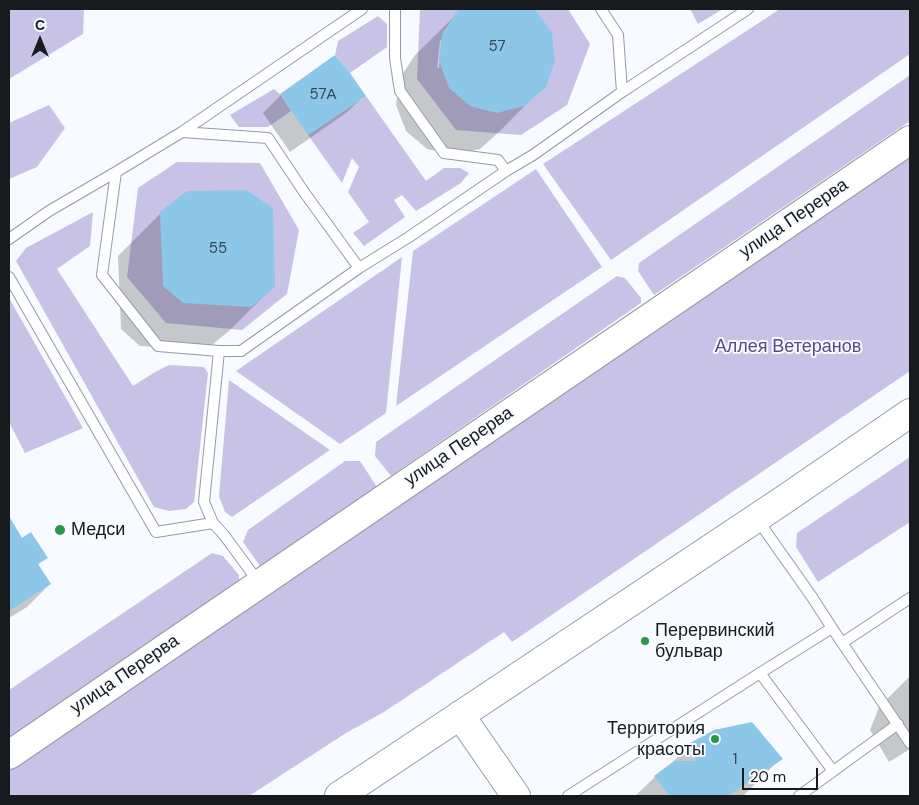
<!DOCTYPE html>
<html>
<head>
<meta charset="utf-8">
<style>
	body { margin:0 }
	#map { position:relative; width:919px; height:805px; overflow:hidden; background:#f7fafe; font-family:"DM Sans",sans-serif }
	canvas { display:block }
	.frame { position:absolute; inset:0; border:10px solid #181b1e; pointer-events:none }
	.north { position:absolute; left:15px; top:15px; width:50px; height:50px; -webkit-text-stroke:4px #f7fafe; paint-order:stroke; rotate:0deg; font-size:14px; font-weight:700; line-height:20px; text-align:center; color:#181b1e }
	.north::after { content:''; display:block; margin:auto; width:18px; height:22px; background:#181b1e; clip-path:polygon(50% 0,100% 100%,50% 72%,0 100%) }
	.scale { position:absolute; left:742px; top:768px; width:76px; height:22px; box-sizing:border-box; border:2px solid #181b1e; border-top:0; padding-left:6px; font-size:15px; line-height:18px; white-space:nowrap; color:#181b1e; -webkit-text-stroke:4px #f7fafe; paint-order:stroke }
</style>
</head>
<body>
<div id="map">
<canvas width="919" height="805"></canvas>
<div class="frame"></div>
<div class="north">С</div>
<div class="scale">20 m</div>
</div>
<script>
const context = document.querySelector('canvas').getContext('2d');
context.lineJoin = 'round';
function fillPath(path, color) {
  context.fillStyle = color;
  context.fill(path, 'evenodd');
}
function poly(rows) {
  const path = new Path2D();
  for (const r of rows) {
    path.moveTo(r[0], r[1]);
    for (let i = 2; i < r.length; i += 2) path.lineTo(r[i], r[i + 1]);
  }
  return path;
}
function strokePath(path, color, width, dash) {
  context.strokeStyle = color;
  context.lineWidth = width;
  context.lineCap = dash ? 'butt' : 'round';
  context.setLineDash(dash || []);
  context.stroke(path);
}
function drawText(font, color, halo, rows, align = 'center') {
  context.font = font + ' "DM Sans",sans-serif';
  context.lineWidth = 4;
  context.setLineDash([]);
  context.textBaseline = 'middle';
  context.strokeStyle = halo;
  context.fillStyle = color;
  for (const [text, x, y, turn = 0] of rows) {
    context.save();
    context.translate(x, y);
    context.rotate((+turn || 0) * Math.PI / 180);
    context.textAlign = isNaN(turn) ? turn : align;
    if (halo) context.strokeText(text, 0, 0);
    context.fillText(text, 0, 0);
    context.restore();
  }
}
const green = poly([
	[9,9,84,9,83,34,9,79],
	[420,9,568,9,590,44,567,105,521,135,456,130,417,79],
	[690,9,723,9,698,24],
	[780,9,910,9,910,54,611,260,543,164],
	[378,16,387,24,387,47,350,73,335,55,338,41],
	[910,75,910,121,654,295,638,271,639,263],
	[274,89,280,94,291,111,268,127,239,127,230,115],
	[366,96,426,181,444,168,460,168,469,173,461,183,416,211,402,195,394,200,405,217,364,246,353,233,369,222,348,192,359,167,352,158,342,183,308,135],
	[49,105,65,128,37,167,9,179,9,123],
	[910,157,910,371,512,642,504,632,384,712,346,733,249,796,9,796,9,770],
	[177,162,260,163,299,230,287,294,242,330,166,323,127,277,138,188],
	[536,169,602,267,396,406,413,251],
	[93,212,90,246,57,269,133,386,155,372,169,365,204,367,208,373,194,502,186,509,169,511,154,507,16,261,26,248],
	[402,257,386,413,340,444,236,371],
	[617,276,625,278,641,298,641,303,391,476,375,456,376,442],
	[9,298,83,428,25,453,9,422],
	[229,380,330,450,232,517,225,512,219,496],
	[910,457,910,522,818,582,796,547,797,533],
	[345,461,360,461,377,487,260,566,243,542,248,530],
	[212,553,223,556,239,575,239,581,9,738,9,690]
]);
const shadow = poly([
	[464,9,530,9,535,11,544,86,501,130,480,149,454,155,427,149,406,131,396,105,400,78,415,55,459,12],
	[440,40,443,40,439,68,437,68],
	[281,95,364,96,346,113,290,152,263,113],
	[161,213,274,286,230,330,206,350,140,346,121,329,118,256],
	[18,534,22,540,46,557,38,565,50,584,27,607,9,618,9,540],
	[910,676,910,749,889,762,870,730,879,707],
	[690,744,781,758,743,796,635,796,655,777,667,768]
]);
const building = poly([
	[459,9,535,9,552,33,555,61,546,87,524,106,497,113,470,106,449,88,439,61,442,34],
	[335,55,350,73,366,96,308,135,280,94],
	[246,190,273,208,275,287,251,307,183,303,163,286,160,212,187,191],
	[9,516,22,538,31,532,48,558,38,564,51,584,9,611],
	[752,722,783,759,728,796,670,796,654,776,674,761,696,761,690,743,714,730]
]);
const lane = poly([
	[362,9,182,132,116,172,102,275,158,346,219,351,241,351,359,268,409,237,506,171,533,155,622,92,748,9],
	[395,9,395,58,400,91,444,153,498,160,506,171],
	[601,9,618,35,622,92],
	[182,132,268,138,304,192,359,268],
	[9,239,49,211,116,172],
	[9,277,156,532,213,523],
	[219,351,204,502,213,523,224,535,260,584],
	[757,519,812,597,832,628,910,743],
	[842,643,910,598],
	[760,673,833,771],
	[568,796,760,673,832,628],
	[799,796,898,724]
]);
const secondary = poly([
	[460,715,516,796],
	[9,755,910,140],
	[339,796,785,499,910,413]
]);
const markers = [
	[60,530,6,"#29954d"],
	[645,641,5,"#29954d"],
	[715,739,5,"#29954d"]
];
const numberNames = [
	["57",497,47],
	["57А",323,95],
	["55",218,249],
	["1",735,760]
];
const streetNames = [
	["улица Перерва",794,219,-34],
	["улица Перерва",459,447,-34],
	["улица Перерва",125,675,-34]
];
const parkNames = [
	["Аллея Ветеранов",788,347]
];
const poiNames = [
	["Медси",71,530],
	["Перервинский",655,631],
	["бульвар",655,652],
	["Территория",705,729,"right"],
	["красоты",705,750,"right"]
];
fillPath(green, '#c9c2e7');
fillPath(shadow, '#0003');
fillPath(building, '#8cc7e7');
strokePath(lane, '#949ba4', 12);
strokePath(secondary, '#949ba4', 30);
strokePath(lane, '#fff', 10);
strokePath(secondary, '#fff', 28);
for (const [x, y, r, color] of markers) {
  const dot = new Path2D();
  dot.arc(x, y, r, 0, 2 * Math.PI);
  context.fillStyle = color;
  context.fill(dot);
  strokePath(dot, '#f7fafe', 2);
}
drawText('15px', '#354650', null, numberNames);
drawText('18px', '#181b1e', '#f7fafe', streetNames);
drawText('18px', '#59488a', '#f7fafe', parkNames);
drawText('18px', '#181b1e', '#f7fafe', poiNames, 'left');
</script>
</body>
</html>
